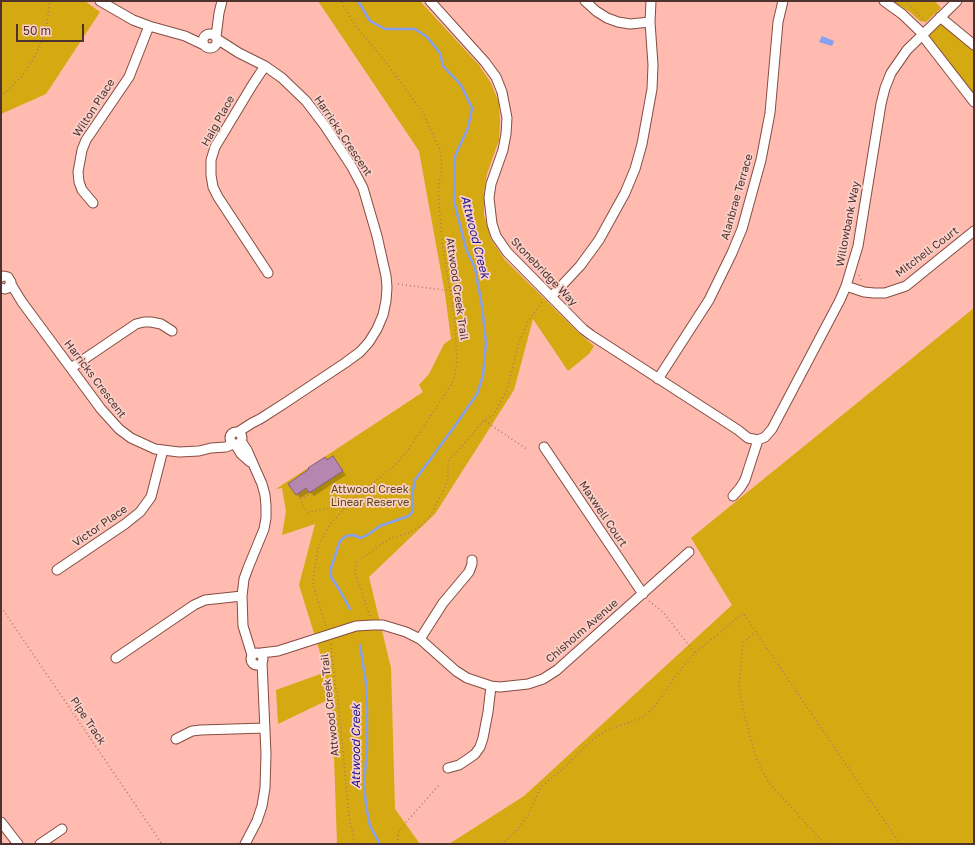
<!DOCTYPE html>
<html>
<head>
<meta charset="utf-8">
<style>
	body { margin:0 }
	#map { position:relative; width:975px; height:845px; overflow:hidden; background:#ffbbaf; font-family:"Golos Text",sans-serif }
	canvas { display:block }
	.frame { position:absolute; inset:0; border:2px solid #4d322d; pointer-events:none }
	.scale { position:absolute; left:16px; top:24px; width:68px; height:18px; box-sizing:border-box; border:2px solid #4d322d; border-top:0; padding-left:5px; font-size:12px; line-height:14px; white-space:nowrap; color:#4d322d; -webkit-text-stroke:3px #fad0c9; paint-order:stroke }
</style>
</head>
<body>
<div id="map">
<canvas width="975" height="845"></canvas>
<div class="frame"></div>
<div class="scale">50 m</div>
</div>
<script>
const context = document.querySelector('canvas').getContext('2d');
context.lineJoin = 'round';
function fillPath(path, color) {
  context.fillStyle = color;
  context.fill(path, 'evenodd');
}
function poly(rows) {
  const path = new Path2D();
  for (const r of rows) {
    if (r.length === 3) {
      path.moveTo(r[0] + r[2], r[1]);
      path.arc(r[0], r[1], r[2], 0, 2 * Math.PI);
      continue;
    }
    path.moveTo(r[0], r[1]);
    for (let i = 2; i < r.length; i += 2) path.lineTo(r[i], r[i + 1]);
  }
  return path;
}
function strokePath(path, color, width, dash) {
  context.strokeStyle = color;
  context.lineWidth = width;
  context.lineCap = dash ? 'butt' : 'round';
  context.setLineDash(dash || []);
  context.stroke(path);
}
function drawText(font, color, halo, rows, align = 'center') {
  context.font = font + ' "Golos Text",sans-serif';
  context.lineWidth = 3.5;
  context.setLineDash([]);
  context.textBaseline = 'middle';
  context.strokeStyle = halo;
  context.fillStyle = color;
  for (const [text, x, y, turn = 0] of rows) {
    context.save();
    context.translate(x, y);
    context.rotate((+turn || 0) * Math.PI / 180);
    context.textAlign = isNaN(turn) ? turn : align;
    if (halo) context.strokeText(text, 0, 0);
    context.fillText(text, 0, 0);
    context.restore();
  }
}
const green = poly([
	[1,1,85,1,100,12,46,94,1,114],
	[318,1,420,1,479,65,491,83,499,103,500,122,499,140,487,174,484,192,484,215,491,239,505,260,579,333,594,346,589,354,568,371,533,319,514,390,435,514,369,577,391,668,395,809,420,844,337,844,332,698,278,724,276,690,326,672,299,585,315,524,282,535,286,511,282,488,276,489,423,392,419,385,429,374,444,344,451,339,445,294,419,151],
	[892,1,935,1,941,8,926,22,920,21,910,12],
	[939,22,974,48,974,97,936,49,928,35],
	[974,308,974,844,449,844,524,796,732,605,691,538]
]);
const water = poly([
	[822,36,834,41,832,46,819,42]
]);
const shadow = poly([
	[333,457,346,475,314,496,310,492,300,498,289,484]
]);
const stream = poly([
	[350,609,339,589,331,577,331,568,340,541,346,536,353,535,361,538,369,534,380,526,400,519,409,516,412,512,413,506,412,495,415,480,457,423,477,394,483,376,486,343,482,306,475,268,466,249,454,201,455,156,468,128,472,108,461,85,443,66,440,53,427,37,415,29,385,29,370,21,358,1],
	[360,645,366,683,367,710,367,750,364,784,366,805,370,826,380,844]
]);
const building = poly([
	[333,456,343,471,309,493,306,488,296,495,288,484,309,469,308,468,325,457,327,460,333,456]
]);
const path = poly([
	[905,1,925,21],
	[1,97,22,76,34,58,46,31,50,1],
	[859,275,862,282],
	[398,284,451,291],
	[485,421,528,450],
	[307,489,300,496,302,504,306,511,308,512,335,507,344,509],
	[300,498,309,495,315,490],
	[649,601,662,611,695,653],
	[1,607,162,844],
	[370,616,355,573,357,562,389,539,408,533,419,527,429,518,444,489,448,479,448,461,463,445,484,420,493,416,507,390,518,345,528,321,542,302],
	[326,626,314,589,313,581,318,548,323,537,330,524,358,495,393,467,408,450,451,385,455,375,457,361,455,322,442,241,438,191,442,165,440,150,423,113,388,65,354,24,341,1],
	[756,631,743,643,739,688,746,722,757,761,769,783,825,844],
	[331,644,335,684,338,698,349,817,355,844],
	[398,844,398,834,402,827,440,784],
	[501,844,517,830,528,815,541,787,566,766,591,741,605,731,641,718,654,708,676,675,695,653,743,613,900,844]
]);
const street = poly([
	[100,1,133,20,149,26,185,36,204,45],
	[430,1,485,62,496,77,502,92,507,118,506,134,503,150,491,184,489,198,492,224,496,236,507,252,583,329,591,335,738,430,748,438,758,440],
	[585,1,596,11,607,18,618,22,630,24,650,22],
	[884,1,902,14,923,34],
	[940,17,974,45],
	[210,41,7],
	[922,35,974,102],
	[216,37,219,13,222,1],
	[217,39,239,53,265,66,282,78,306,101,325,126,352,167,363,188,377,236,386,276,387,287,386,301,383,315,377,329,369,342,360,352,345,363,285,403,260,419,252,423,238,432],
	[265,66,253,84,215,147,211,160,211,175,213,187,218,197,268,273],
	[93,203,82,190,79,182,78,172,82,150,86,140,129,77,149,26],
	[1,277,4,276,8,277,11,282,8,288,5,289,1,288],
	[11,284,22,302,101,409,119,429,131,438,155,449,179,452,199,451,211,448,226,447,233,444],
	[846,286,864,292,874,293,885,293,906,286,974,231],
	[551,297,580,266,599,240,625,193,635,169,642,144,652,89,653,65,650,22,651,1],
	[71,368,136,324,144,322,151,322,161,324,172,331],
	[658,379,709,300,732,253,742,229,761,160,770,113,778,22,783,1],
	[236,438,6],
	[241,441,247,450,262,484,265,495,266,506,266,518,264,529,248,568,244,579,242,596,243,626,252,655],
	[235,444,241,454,250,462],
	[544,447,643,594],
	[733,496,740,488,745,480,758,440,765,437,772,429,840,300,846,286,858,246,881,104,885,88,891,73,907,50,957,1],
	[57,570,125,524,140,512,151,497,163,450],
	[420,639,443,603,469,572,472,564,472,560],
	[257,659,6],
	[261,653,278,651,356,626,373,625,383,625,406,632,420,639,456,671,467,678,491,686,500,687,528,684,543,679,557,670,689,552],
	[116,658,194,605,205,600,242,596],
	[176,739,192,731,201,730,265,728],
	[448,768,459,765,468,759,475,754,480,747,483,738,488,712,491,686],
	[1,822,18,844],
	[40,844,62,829],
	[245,844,257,821,262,806,265,788,266,754,262,662]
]);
const streetNames = [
	["Wilton Place",94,108,-57],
	["Haig Place",218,121,-61],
	["Harricks Crescent",343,136,56],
	["Alanbrae Terrace",737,197,-74],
	["Willowbank Way",848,224,-79],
	["Mitchell Court",927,252,-37],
	["Stonebridge Way",544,272,46],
	["Attwood Creek Trail",457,289,82],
	["Harricks Crescent",95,379,53],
	["Maxwell Court",603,514,56],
	["Victor Place",100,526,-35],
	["Chisholm Avenue",582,631,-41],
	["Attwood Creek Trail",330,705,-96],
	["Pipe Track",88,721,56]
];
const parkNames = [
	["Attwood Creek",370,490],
	["Linear Reserve",370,503]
];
const waterNames = [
	["Attwood Creek",475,237,76],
	["Attwood Creek",356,746,-90]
];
fillPath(green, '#d4a911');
fillPath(water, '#859ff3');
fillPath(shadow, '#0003');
strokePath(stream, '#859ff3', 2.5);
fillPath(building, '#b586b0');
strokePath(building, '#895c84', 1);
strokePath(street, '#864c42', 11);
strokePath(path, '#aa7a71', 1.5, [1, 3]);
strokePath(street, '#fff', 9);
drawText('11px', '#4d322d', '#fad0c9', streetNames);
drawText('11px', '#59470e', '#fad0c9', parkNames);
drawText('italic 12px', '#191692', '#fad0c9', waterNames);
</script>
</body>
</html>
